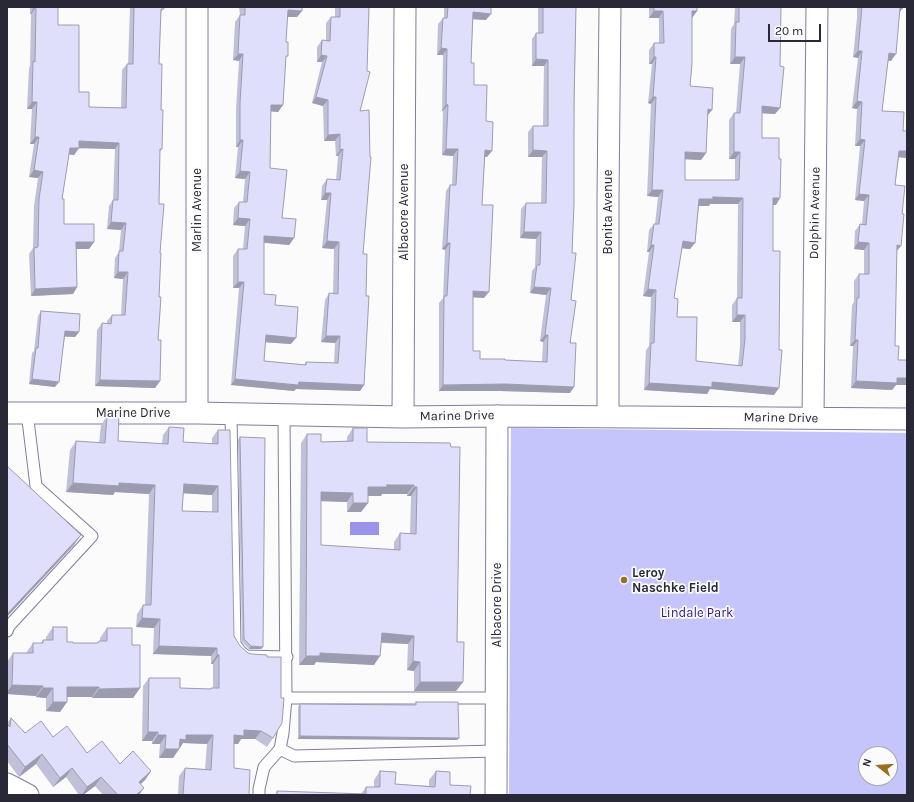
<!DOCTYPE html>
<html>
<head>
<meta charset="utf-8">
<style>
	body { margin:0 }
	#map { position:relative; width:914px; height:802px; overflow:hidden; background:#fbfbfb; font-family:Karla,sans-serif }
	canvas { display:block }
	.frame { position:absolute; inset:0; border:8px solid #282836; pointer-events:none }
	.north { position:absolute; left:858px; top:746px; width:40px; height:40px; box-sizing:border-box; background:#fbfbfb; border:1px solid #a7a7ac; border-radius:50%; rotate:287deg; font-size:11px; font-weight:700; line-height:16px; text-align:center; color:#282836 }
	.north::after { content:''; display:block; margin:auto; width:14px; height:18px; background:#9b6d1e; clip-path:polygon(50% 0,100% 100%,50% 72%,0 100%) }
	.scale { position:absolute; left:768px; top:24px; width:53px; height:18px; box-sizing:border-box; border:2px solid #282836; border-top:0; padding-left:5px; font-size:12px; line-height:14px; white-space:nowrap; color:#282836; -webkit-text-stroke:3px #fbfbfb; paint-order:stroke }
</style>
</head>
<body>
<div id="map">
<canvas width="914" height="802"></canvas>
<div class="frame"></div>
<div class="north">N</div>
<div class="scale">20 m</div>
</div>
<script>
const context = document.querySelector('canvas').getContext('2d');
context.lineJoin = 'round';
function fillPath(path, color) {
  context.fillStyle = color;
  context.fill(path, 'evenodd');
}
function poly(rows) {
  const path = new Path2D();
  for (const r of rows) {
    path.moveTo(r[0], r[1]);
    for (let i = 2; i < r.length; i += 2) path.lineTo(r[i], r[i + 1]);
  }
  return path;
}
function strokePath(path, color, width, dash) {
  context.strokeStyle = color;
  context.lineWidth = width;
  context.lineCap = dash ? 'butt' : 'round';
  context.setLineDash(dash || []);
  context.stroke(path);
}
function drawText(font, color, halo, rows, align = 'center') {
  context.font = font + ' Karla,sans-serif';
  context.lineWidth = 3.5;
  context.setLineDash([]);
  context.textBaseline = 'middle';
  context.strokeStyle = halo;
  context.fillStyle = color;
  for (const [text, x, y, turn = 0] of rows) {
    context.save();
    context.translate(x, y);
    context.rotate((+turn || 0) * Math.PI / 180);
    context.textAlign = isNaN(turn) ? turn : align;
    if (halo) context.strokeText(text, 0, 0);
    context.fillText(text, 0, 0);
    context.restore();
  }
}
const green = poly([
	[511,428,907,433,907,795,509,795],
	[866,754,890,754,890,778,866,778]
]);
const water = poly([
	[350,522,379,522,379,535,350,535]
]);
const service = poly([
	[231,414,235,644,240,651,246,656,287,657],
	[284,415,286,698,496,698],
	[7,631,9,626,92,536,36,486,27,412],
	[280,749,294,756,496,751],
	[259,795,259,789,264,767,280,749,283,733,286,698]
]);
const minor = poly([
	[7,413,197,413,403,417,497,416,907,419],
	[197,413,197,7],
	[608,416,608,198,610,7],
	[403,417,405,7],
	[813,418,817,7],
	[7,784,28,795],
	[496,795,497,416]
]);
const wall = poly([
	[30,7,58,7,58,25,79,92,89,107,121,108,122,70,127,64,128,64,130,7,164,7,161,13,159,64,162,149,160,152,159,204,160,253,158,340,160,381,155,388,95,386,97,330,102,323,107,324,107,321,112,315,121,315,123,279,114,278,115,258,119,252,121,230,107,229,109,206,113,200,115,149,79,148,74,155,69,154,62,199,64,224,94,242,89,249,76,249,77,287,73,294,31,296,29,254,33,248,34,206,38,178,29,177,34,144,30,144,32,109,27,109,29,68,30,66,31,14,30,14],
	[239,7,302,7,302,11,297,17,287,17,283,105,278,112,271,111,270,168,282,218,294,238,289,245,264,243,264,294,275,305,291,344,265,342,264,361,304,365,306,362,334,363,335,343,321,342,325,300,329,293,333,294,334,249,322,248,327,200,321,200,322,186,327,179,336,180,338,156,336,156,335,141,324,141,323,106,312,103,322,62,317,62,317,47,322,40,326,41,326,23,331,17,335,17,335,7,369,7,360,111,363,254,364,385,360,391,296,389,294,391,231,385,239,288,233,288,233,256,238,249,243,249,245,226,233,225,234,208,239,202,243,202,245,179,235,178,238,147,236,147,236,109,239,61,233,60,235,22,240,15],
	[444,7,491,7,486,20,473,19,471,63,474,85,486,121,487,157,485,157,482,205,484,298,473,297,473,351,480,359,542,362,543,342,540,341,546,295,530,293,532,271,535,267,536,239,520,238,521,209,526,203,541,203,542,157,528,157,528,132,533,126,543,126,544,66,532,66,532,39,536,33,538,33,538,7,576,7,570,393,500,391,439,391,439,303,443,298,445,250,442,249,446,191,450,185,452,185,453,156,442,155,443,111,442,111,443,55,437,55,438,24,443,18,444,18],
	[649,7,697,7,697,11,692,18,690,86,712,110,707,116,706,153,701,160,685,159,685,180,735,180,735,159,729,159,729,120,734,113,736,113,740,64,730,64,731,29,734,24,735,7,781,7,780,66,780,108,775,114,762,113,762,138,776,205,773,205,773,251,774,395,710,389,707,394,644,390,646,350,649,346,651,297,643,296,649,252,647,252,649,230,654,224,655,224,658,197,647,196,651,104,648,103,652,64,649,64,649,50,654,43,659,43,659,18,649,18],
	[710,204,738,204,737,298,732,305,732,322,740,322,740,346,738,366,696,361,677,317,674,298,682,248,690,249,695,243,699,206,709,206],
	[857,7,903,7,899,13,891,61,888,60,882,111,903,131,907,131,907,158,899,157,895,185,897,252,895,346,896,385,892,390,851,388,853,346,850,346,852,305,854,302,854,281,859,274,864,274,864,250,854,249,855,231,860,224,862,224,864,201,855,200,860,146,855,146,857,109,852,108,858,58,853,57,857,18],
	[41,311,79,332,75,337,65,337,55,387,29,384,32,353,34,351,38,316],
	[107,416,118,441,162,444,163,435,169,427,183,442,212,444,212,438,218,430,234,636,273,738,267,747,255,739,241,739,238,744,234,744,234,768,249,795,178,795,179,776,185,768,205,769,207,744,183,743,173,758,159,758,160,744,152,744,152,741,142,741,143,686,149,678,180,688,210,689,211,688,213,688,213,664,211,664,211,656,153,654,154,628,136,627,137,614,143,605,145,605,149,494,115,492,113,495,66,492,70,450,76,441,99,443,101,425],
	[183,493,212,495,212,512,182,511],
	[353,428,367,442,450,443,457,642,463,682,456,691,414,691,414,671,407,670,408,644,381,643,374,665,316,662,314,665,299,665,301,443,307,434,321,442,347,441,347,437],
	[382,494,407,494,407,496,411,496,410,534,400,533,394,542,394,550,321,545,321,501,347,502,347,512,361,512,368,503,368,496,381,496],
	[240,437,263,647,261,649,249,649,242,642,238,440],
	[53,627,67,642,73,643,97,643,99,641,100,641,100,638,107,628,132,645,140,688,133,698,92,698,92,697,67,697,67,702,60,712,46,711,46,698,36,697,36,696,7,694,7,662,13,653,26,653,33,643,41,643,43,640,46,640,46,637],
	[416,702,459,738,457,740,298,739,298,707,300,704,414,705],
	[11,718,25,733,53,737,87,753,120,764,151,771,145,780,141,784,139,795,103,795,95,786,83,795,79,795,66,777,53,787,36,764,19,777,7,761,7,723],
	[380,771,395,784,429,786,429,780,436,771,450,785,470,795,275,795,277,791,361,794,366,787,374,787,374,780]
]);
const shadedWall = poly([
	[34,7,36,7,31,14,30,14],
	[900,8,903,8,898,14],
	[288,10,302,11,297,17,283,17],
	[654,11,663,11,659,18,649,18],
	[692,11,697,11,692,18,687,18],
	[473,12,491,14,486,20,468,19],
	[441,48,447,49,443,55,437,55],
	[858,51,862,51,858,58,853,57],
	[889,53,896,54,891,61,884,60],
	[238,54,243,54,239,61,233,60],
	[321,55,327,56,322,62,317,62],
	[654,57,656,57,652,64,649,64],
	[735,57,745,57,740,64,730,64],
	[536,59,548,60,544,66,532,66],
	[316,97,328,100,323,106,312,103],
	[653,97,656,97,651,104,648,103],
	[857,101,862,102,857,109,852,108],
	[32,102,37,102,32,109,27,109],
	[446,104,448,105,443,111,442,111],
	[271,105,283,105,278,112,266,111],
	[762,106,780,108,775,114,757,113],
	[708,109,712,110,707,116],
	[340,134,335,141,324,141,328,135],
	[35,137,39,137,34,144,30,144],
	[860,139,865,140,860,146,855,146],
	[240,140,243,140,238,147,236,147],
	[79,141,119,143,115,149,74,148],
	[70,148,79,148,74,155,65,154],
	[343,149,338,156,336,156,340,150],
	[446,149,458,149,453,156,442,155],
	[485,150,492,151,487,157,480,157],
	[533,150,547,151,542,157,528,157],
	[899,151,907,151,907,158,895,157],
	[685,152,706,153,701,160,680,159],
	[734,152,740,152,735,159,729,159],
	[34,170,43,172,38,178,29,177],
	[240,171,250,172,245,179,235,178],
	[652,190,663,190,658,197,647,196],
	[325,193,331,193,327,200,321,200],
	[859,194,869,195,864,201,855,200],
	[713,197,743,198,738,204,710,204,709,206,695,206,699,199],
	[773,198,780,198,776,205,769,205],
	[238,218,250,219,245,226,233,225],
	[111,222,126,223,121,230,107,229],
	[524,232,541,232,536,239,520,238],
	[264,236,294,238,289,245,259,242],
	[327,241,339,242,334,249,322,248],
	[683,241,695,243,690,249,678,248],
	[76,242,94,242,89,249,71,249],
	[858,242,869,243,864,250,854,249],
	[447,243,450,243,445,250,442,249],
	[651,245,654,245,649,252,647,252],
	[897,245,901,246,896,252],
	[118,272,128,272,123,279,114,278],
	[238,282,244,282,239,288,233,288],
	[77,287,73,294,31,296,35,289],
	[534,287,551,288,546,295,530,293],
	[648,289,656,290,651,297,643,296],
	[473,291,489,292,484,298,468,297],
	[737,315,745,315,740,322,732,322],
	[65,331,79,332,75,337,62,336],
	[266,335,296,338,291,344,261,342],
	[545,335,548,335,543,342,540,341],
	[326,336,340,336,335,343,321,342],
	[855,340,858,340,853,346,850,346],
	[897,378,907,378,907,385,896,385,892,390,851,388,856,381],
	[32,379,59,382,55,387,29,384],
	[235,379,299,382,364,385,360,391,296,389,294,391,231,385],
	[100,380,160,381,155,388,95,386],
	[712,382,779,388,774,395,710,389,707,394,644,390,649,383],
	[505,384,574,387,570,393,500,391,439,391,443,385],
	[73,483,119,483,155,485,149,494,115,492,113,495,66,492],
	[184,484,218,486,212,495,178,493],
	[387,485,414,485,407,494,382,494,381,496,361,496,368,487],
	[414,487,417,487,411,496,407,496],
	[321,492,353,493,347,502,315,501],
	[353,503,368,503,361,512,347,512],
	[81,535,74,545,7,617,7,614],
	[142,618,160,619,154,628,136,627],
	[382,633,414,636,408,644,375,642],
	[159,646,217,648,211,656,153,654],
	[251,646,263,647,261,649,249,649],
	[320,653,380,656,374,665,316,662,314,665,299,665,306,656],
	[217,655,219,655,213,664,211,664],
	[413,661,420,662,414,671,407,670],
	[420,682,463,682,456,691,414,691],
	[12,685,43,686,36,696,7,694,7,692],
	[67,687,99,687,92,697,61,697],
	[43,688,53,688,46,698,36,697],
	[140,688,133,698,92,698,99,689],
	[53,702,67,702,60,712,46,711],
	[244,730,261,731,255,739,241,739,238,744,228,744,234,735],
	[148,732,158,732,152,741,142,741],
	[158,735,166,735,160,744,152,744],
	[186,735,213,735,207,744,183,743,180,748,180,739],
	[300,736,459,738,457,740,298,739],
	[165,749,179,749,173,758,159,758],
	[42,754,36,764,19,777,25,767],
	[72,768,66,777,53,787,60,778],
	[151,771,145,780,133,791,139,782],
	[101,777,95,786,83,795,82,795,87,787],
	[144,788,139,795,136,795]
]);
const building = poly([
	[34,7,58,7,58,25,79,25,79,92,89,92,89,107,126,108,127,64,133,64,134,7,164,7,164,9,161,9,159,64,162,64,161,110,163,110,162,149,160,149,159,204,164,204,160,253,161,253,159,297,161,297,158,340,161,340,160,381,100,380,102,323,111,324,112,315,125,315,128,272,118,272,119,251,123,251,126,223,111,222,113,200,118,200,119,143,79,141,79,148,70,148,62,199,64,199,64,224,94,224,94,242,76,242,77,287,35,289,34,248,38,247,39,199,43,172,34,170,39,137,35,137,37,102,32,102,33,61,35,62,36,7,34,7],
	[245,7,302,7,302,11,288,10,286,42,288,42,288,56,286,56,283,105,271,105,270,168,287,170,282,218,296,219,294,238,264,236,264,294,276,295,275,305,298,307,296,338,266,335,264,361,306,365,306,362,338,363,340,336,326,336,329,293,338,294,339,242,327,241,331,193,325,193,327,179,340,180,343,149,340,150,340,134,328,135,328,100,316,97,327,56,321,55,322,40,330,41,331,17,340,17,340,7,369,7,367,71,370,72,360,111,369,110,370,157,371,157,363,254,367,254,366,296,369,296,364,385,299,382,298,385,235,379,244,282,238,282,238,249,247,249,250,219,238,218,239,202,247,202,250,172,240,171,243,140,240,140,240,103,243,54,238,54,240,15,245,15,245,7],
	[448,7,491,7,491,14,473,12,471,63,474,63,474,85,487,85,486,121,493,122,492,151,485,150,482,205,493,205,489,292,473,291,473,351,480,351,480,359,505,359,505,360,547,362,548,335,545,335,551,288,534,287,537,265,540,265,541,232,524,232,526,203,546,203,547,151,533,150,533,126,548,126,548,60,536,59,536,33,543,33,543,7,576,7,574,104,574,204,572,253,576,253,571,300,576,301,570,343,576,343,574,387,505,384,443,385,444,296,447,296,450,243,447,243,450,185,456,185,458,149,446,149,448,105,446,104,447,49,441,48,443,18,447,18,448,7],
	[654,7,697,7,697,11,692,11,692,64,690,86,713,88,712,110,708,109,706,153,685,152,685,180,739,180,740,152,734,152,734,113,740,113,745,57,735,57,736,22,739,22,739,7,781,7,780,66,784,67,780,108,762,106,762,138,779,138,779,159,781,159,780,198,773,198,773,251,780,251,779,350,782,350,779,388,712,382,712,387,649,383,651,343,654,343,656,290,648,289,654,245,651,245,654,224,659,224,663,190,652,190,656,97,653,97,656,57,654,57,654,43,664,43,663,11,654,11,654,7],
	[713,197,743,198,742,298,737,298,737,315,745,315,745,339,742,366,696,361,697,317,677,317,678,299,674,298,683,241,695,243,699,199,713,199,713,197],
	[862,7,903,7,903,8,900,8,896,54,889,53,882,111,904,112,903,131,907,131,907,151,899,151,895,185,905,186,902,214,904,214,901,246,897,245,895,346,899,346,898,360,907,360,907,378,897,378,897,383,856,381,858,340,855,340,857,298,859,298,859,274,869,274,869,243,858,242,860,224,866,225,869,195,859,194,865,140,860,139,862,102,857,101,862,51,858,51,862,7],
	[41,311,80,314,79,332,65,331,59,382,32,379,36,348,38,348,41,311],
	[107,416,119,416,118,441,168,444,169,427,184,428,183,442,218,444,218,430,230,430,234,636,240,646,248,653,252,654,267,655,267,657,281,657,281,698,284,698,282,723,273,738,261,731,244,730,244,736,234,735,234,768,250,770,249,795,183,795,185,768,211,770,213,735,186,735,186,740,180,739,179,749,165,749,166,735,158,735,158,732,148,732,149,678,180,678,180,688,211,689,211,688,219,688,219,655,217,655,217,648,159,646,160,619,142,618,143,605,151,605,155,485,119,483,119,486,73,483,76,441,105,443,107,416],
	[184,484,218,486,218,512,182,511,184,484],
	[353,428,367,428,367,442,450,443,451,447,460,447,457,642,464,642,463,682,420,682,420,662,413,661,414,636,382,633,380,656,320,653,320,656,306,656,307,434,321,434,321,442,353,441,353,428],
	[387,485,414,485,414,487,417,487,416,534,400,533,400,550,321,545,321,492,353,493,353,503,368,503,368,487,387,487,387,485],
	[240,437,265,438,263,647,251,646,244,639,240,437],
	[7,466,81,535,7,614,7,466],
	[53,627,67,627,67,642,73,642,73,643,98,643,99,641,107,641,107,628,132,628,132,645,140,645,140,688,99,689,99,687,67,687,67,702,53,702,53,688,43,688,43,686,12,685,13,653,33,653,33,643,43,643,43,640,53,640,53,627],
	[416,702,458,702,459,738,300,736,300,704,416,705,416,702],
	[11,718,25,733,41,721,53,737,67,726,87,753,102,741,120,764,133,751,151,771,139,782,144,788,136,795,118,795,101,777,87,787,72,768,60,778,42,754,25,767,7,744,7,724,10,727,11,718],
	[380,771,396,772,395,784,435,787,436,771,450,772,450,785,471,786,470,795,277,795,277,791,366,794,366,787,380,787,380,771]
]);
const markers = [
	[624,580,4,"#9b6d1e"]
];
const streetNames = [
	["Marlin Avenue",197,210,-90],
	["Albacore Avenue",404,212,-90],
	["Bonita Avenue",608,212,-90],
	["Dolphin Avenue",815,213,-89],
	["Marine Drive",133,413],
	["Marine Drive",457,416,-1],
	["Marine Drive",781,418,1],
	["Albacore Drive",497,605,-90]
];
const poiNames = [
	["Leroy",632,573],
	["Naschke Field",632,588]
];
const parkNames = [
	["Lindale Park",697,613]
];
fillPath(green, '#c6c5fb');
fillPath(water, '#9994e9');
strokePath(service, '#7e7e9e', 13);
strokePath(minor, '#7e7e9e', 23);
strokePath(service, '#fff', 11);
strokePath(minor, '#fff', 21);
fillPath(wall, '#c0c0d9');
fillPath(shadedWall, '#9c9cb0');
fillPath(building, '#dfdffc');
strokePath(building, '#9c9cb0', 1);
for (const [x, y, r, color] of markers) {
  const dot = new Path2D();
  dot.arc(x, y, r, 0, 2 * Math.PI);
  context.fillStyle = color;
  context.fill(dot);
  strokePath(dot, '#fbfbfb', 1.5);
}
drawText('13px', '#282836', '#fbfbfb', streetNames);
drawText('bold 13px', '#282836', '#fbfbfb', poiNames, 'left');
drawText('13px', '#31187a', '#fbfbfb', parkNames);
</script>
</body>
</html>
